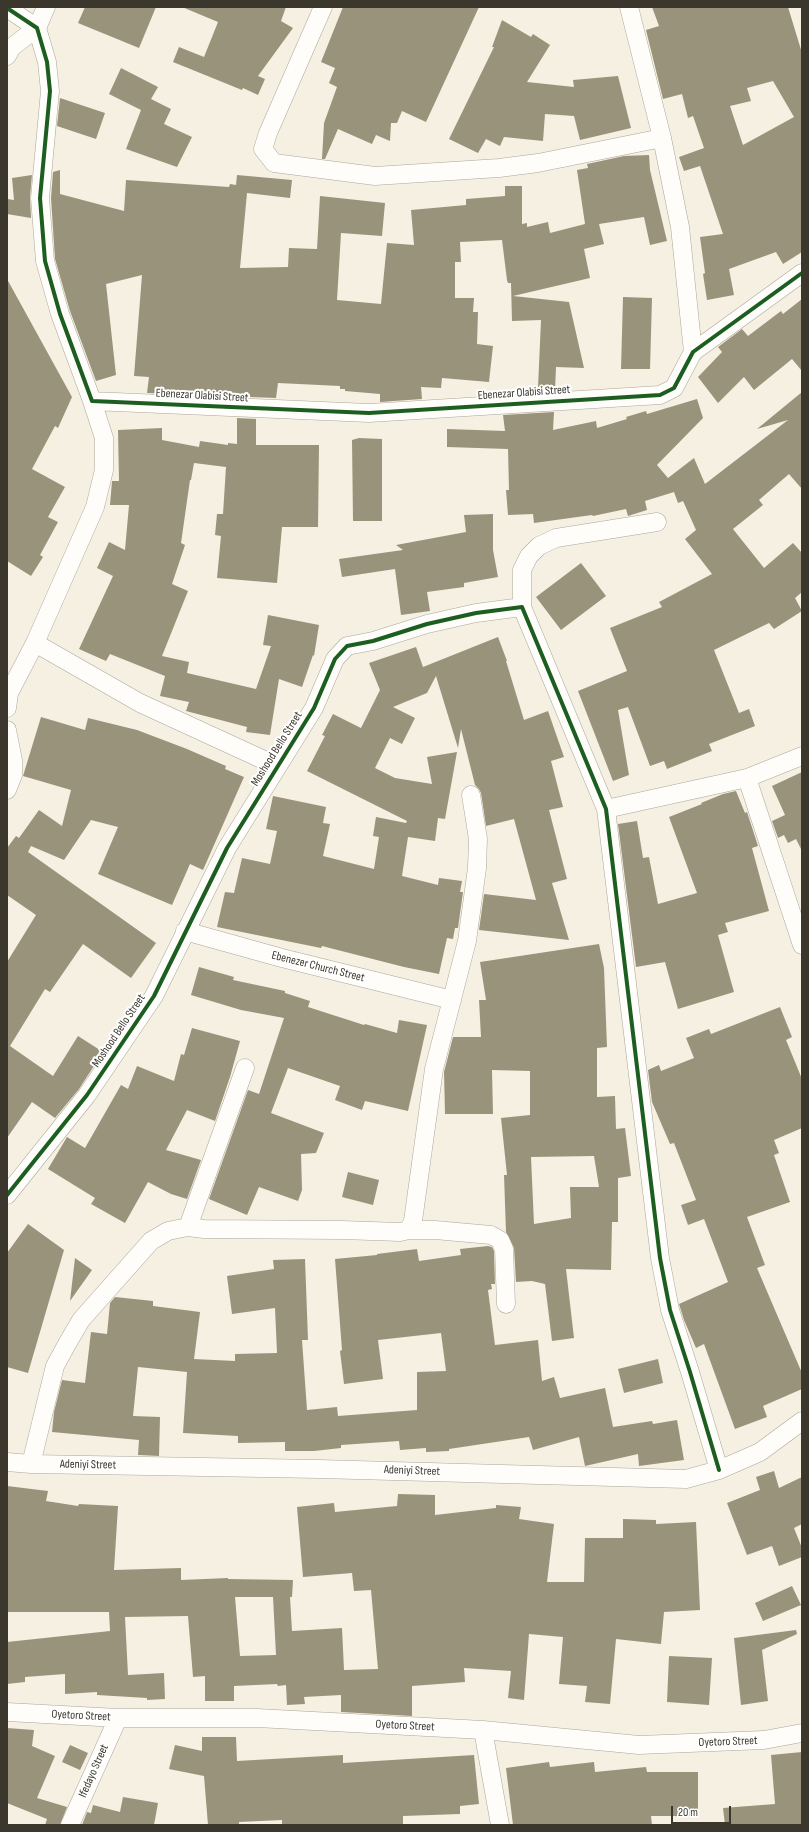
<!DOCTYPE html>
<html>
<head>
<meta charset="utf-8">
<style>
	body { margin:0 }
	#map { position:relative; width:809px; height:1832px; overflow:hidden; background:#f5f0e1; font-family:"Sofia Sans Condensed",sans-serif }
	canvas { display:block }
	.frame { position:absolute; inset:0; border:8px solid #3b372d; pointer-events:none }
	.scale { position:absolute; left:671px; top:1806px; width:60px; height:18px; box-sizing:border-box; border:2px solid #3b372d; border-top:0; padding-left:5px; font-size:12px; line-height:14px; white-space:nowrap; color:#3b372d; -webkit-text-stroke:3px #fff; paint-order:stroke }
</style>
</head>
<body>
<div id="map">
<canvas width="809" height="1832"></canvas>
<div class="frame"></div>
<div class="scale">20 m</div>
</div>
<script>
const context = document.querySelector('canvas').getContext('2d');
context.lineJoin = 'round';
function fillPath(path, color) {
  context.fillStyle = color;
  context.fill(path, 'evenodd');
}
function poly(rows) {
  const path = new Path2D();
  for (const r of rows) {
    path.moveTo(r[0], r[1]);
    for (let i = 2; i < r.length; i += 2) path.lineTo(r[i], r[i + 1]);
  }
  return path;
}
function strokePath(path, color, width, dash) {
  context.strokeStyle = color;
  context.lineWidth = width;
  context.lineCap = dash ? 'butt' : 'round';
  context.setLineDash(dash || []);
  context.stroke(path);
}
function drawText(font, color, halo, rows, align = 'center') {
  context.font = font + ' "Sofia Sans Condensed",sans-serif';
  context.lineWidth = 4;
  context.setLineDash([]);
  context.textBaseline = 'middle';
  context.strokeStyle = halo;
  context.fillStyle = color;
  for (const [text, x, y, turn = 0] of rows) {
    context.save();
    context.translate(x, y);
    context.rotate((+turn || 0) * Math.PI / 180);
    context.textAlign = isNaN(turn) ? turn : align;
    if (halo) context.strokeText(text, 0, 0);
    context.fillText(text, 0, 0);
    context.restore();
  }
}
const building = poly([
	[85,7,156,7,139,48,78,23],
	[182,7,286,7,281,21,293,28,258,76,265,79,258,95,243,88,242,90,173,62,179,47,204,57,218,22],
	[343,7,479,7,426,122,402,111,397,123,391,123,390,141,376,135,372,144,338,129,325,159,322,159,324,123,337,87,329,83,335,68,321,62],
	[652,7,788,7,802,53,802,252,783,264,776,252,729,269,734,295,707,300,703,274,705,273,700,237,723,234,700,166,684,171,679,157,704,148,693,116,688,118,682,94,663,99,646,30,659,26],
	[773,81,794,117,743,145,730,106,751,101,747,88],
	[502,20,531,37,533,34,550,45,527,82,574,87,573,80,618,76,631,128,580,140,574,116,545,114,543,141,504,137,500,146,486,139,478,153,449,139,494,47,492,47],
	[121,68,158,87,151,99,171,109,164,124,192,137,177,167,126,149,141,110,109,94],
	[60,98,105,113,96,139,57,126],
	[649,155,650,170,667,241,650,245,644,217,599,224,604,244,584,249,590,278,513,296,569,302,584,368,556,367,555,391,501,394,500,393,523,390,522,389,538,388,541,320,512,321,511,283,508,283,507,280,502,240,460,242,461,262,455,262,455,298,474,298,473,312,478,312,477,344,493,346,489,382,442,378,441,388,421,387,422,399,380,402,380,394,345,391,345,389,340,389,340,386,278,383,276,398,147,393,149,377,134,376,142,275,106,284,116,375,96,381,70,311,55,259,51,198,53,172,60,170,60,194,124,211,126,180,229,187,230,184,236,185,237,175,292,180,290,198,247,193,240,268,288,267,289,248,317,249,320,196,385,203,382,236,341,233,337,300,381,304,387,243,414,245,411,210,466,205,466,199,505,196,505,186,522,186,522,224,527,223,527,227,548,222,550,233,585,224,577,170,588,168,587,164,624,156],
	[32,175,30,197,31,218,7,214,7,199,14,200,12,178],
	[7,279,72,397,58,428,55,426,32,469,65,487,48,517,58,522,40,555,43,557,31,576,7,561],
	[623,297,652,298,650,369,621,369],
	[802,299,802,371,792,359,754,390,744,377,718,403,698,377,722,352,718,347,742,329,748,336,781,311,783,314],
	[802,392,802,489,789,474,759,500,763,505,733,529,764,568,793,543,802,553,802,592,795,598,802,611,774,629,769,623,714,650,739,713,749,709,755,726,709,744,712,751,667,769,664,761,650,766,628,707,618,710,629,775,613,781,578,691,627,671,610,628,662,607,659,602,712,574,685,539,696,530,683,501,678,503,674,492,645,501,647,510,628,516,626,509,593,516,592,515,534,523,533,514,508,515,506,490,509,490,508,449,447,447,447,429,505,431,503,415,554,412,553,430,596,421,597,428,627,419,626,417,646,411,647,414,697,399,703,418,657,465,668,478,694,458,705,484,788,420,757,429],
	[237,418,256,419,256,445,319,445,318,527,282,527,277,583,217,578,221,536,215,535,217,514,223,514,226,467,194,463,191,480,190,480,181,543,185,545,172,584,188,591,162,656,189,662,187,673,256,689,271,646,263,645,268,615,319,625,314,656,313,655,302,687,279,679,270,735,246,732,247,727,186,711,189,702,160,696,165,676,110,654,106,661,79,649,113,576,97,568,109,542,125,550,129,505,110,505,112,481,119,481,118,430,162,428,162,440,199,447,200,441,228,445,228,443,237,444],
	[359,438,382,439,382,521,353,521,352,440],
	[493,514,493,550,498,577,464,583,464,587,427,592,430,611,401,615,395,569,342,577,339,559,403,550,396,545,466,532,464,515],
	[581,563,606,596,561,630,536,597],
	[498,637,507,661,506,661,524,720,548,711,564,757,551,761,563,807,549,810,567,879,552,883,569,940,479,930,484,894,536,900,514,819,486,826,481,793,479,789,475,785,461,729,458,748,436,676,427,693,393,707,415,718,402,744,390,738,375,768,395,778,432,784,427,757,457,752,445,819,438,818,435,841,408,837,402,876,438,885,439,878,462,881,460,892,463,892,458,928,455,928,453,939,447,938,439,974,404,967,322,946,321,948,217,927,225,892,234,893,242,858,270,864,277,831,266,829,273,796,326,807,323,823,330,824,323,856,374,869,379,837,373,836,376,817,406,823,407,821,307,771,325,736,322,735,333,714,361,728,380,690,369,663,416,647,423,667],
	[41,717,85,730,88,718,137,730,187,749,226,766,225,769,244,777,203,870,190,864,172,905,98,874,118,827,91,820,64,860,31,846,28,852,156,943,131,978,83,944,50,992,45,989,10,1046,53,1076,78,1036,103,1052,79,1089,55,1118,32,1102,7,1138,7,962,36,915,7,895,7,848,16,836,19,838,39,810,62,826,71,790,23,776],
	[802,772,802,851,796,839,788,843,784,835,778,838,772,821,785,815,772,786],
	[736,791,745,813,747,812,758,846,752,848,769,911,725,923,728,932,718,935,734,992,678,1009,665,962,636,967,618,824,637,821,643,858,649,857,658,904,697,893,669,817,702,804,701,803,723,794],
	[599,944,604,968,607,1047,597,1048,597,1097,615,1096,616,1129,625,1128,631,1176,618,1178,618,1222,612,1222,611,1270,566,1269,574,1338,552,1341,545,1284,532,1281,516,1282,514,1248,506,1232,504,1175,507,1175,501,1118,530,1115,530,1071,492,1070,493,1114,445,1114,444,1072,453,1037,481,1037,479,1000,486,1000,480,962],
	[594,1156,599,1187,570,1187,571,1218,534,1224,531,1157],
	[199,967,234,977,233,980,285,991,285,993,310,1001,308,1007,364,1025,365,1024,397,1033,399,1020,427,1025,408,1111,365,1101,362,1110,335,1100,340,1086,288,1068,271,1113,324,1133,316,1153,301,1154,302,1190,298,1201,259,1187,247,1215,209,1199,248,1090,259,1094,284,1018,241,1010,191,995],
	[780,1007,792,1037,786,1040,802,1079,802,1128,774,1140,779,1153,774,1155,790,1202,747,1217,765,1265,757,1268,802,1373,802,1389,763,1406,767,1417,735,1429,704,1344,696,1348,684,1320,679,1304,728,1282,704,1219,688,1225,681,1205,696,1200,674,1143,670,1144,652,1102,648,1070,659,1065,661,1071,694,1058,686,1038,709,1029,711,1034],
	[192,1028,240,1041,230,1077,215,1121,187,1110,166,1150,201,1160,187,1199,171,1194,148,1182,125,1223,91,1204,95,1198,48,1169,67,1137,85,1148,121,1085,128,1089,137,1066,174,1081,181,1054,184,1055],
	[348,1172,379,1180,373,1205,342,1197],
	[28,1224,64,1250,28,1373,7,1367,7,1253],
	[488,1246,492,1247,494,1251,495,1284,491,1284,492,1289,488,1290,495,1345,538,1340,542,1381,554,1377,560,1398,605,1388,613,1427,652,1421,653,1424,677,1420,684,1460,639,1466,638,1454,585,1466,579,1437,533,1450,529,1437,449,1449,449,1451,426,1452,426,1448,400,1450,399,1441,341,1445,341,1448,314,1451,285,1451,285,1442,238,1443,238,1436,183,1433,187,1372,138,1367,133,1416,160,1417,159,1456,138,1455,139,1440,52,1432,54,1412,62,1380,85,1383,91,1332,107,1334,110,1303,115,1297,153,1301,153,1306,200,1312,194,1359,235,1361,235,1354,277,1353,275,1308,232,1314,227,1276,274,1269,273,1260,305,1259,308,1340,302,1340,307,1410,337,1407,338,1416,417,1410,417,1372,446,1371,441,1333,378,1340,383,1379,344,1384,340,1351,342,1350,335,1259,377,1255,377,1254,417,1249,419,1261,461,1255,460,1249],
	[75,1258,92,1270,70,1301],
	[658,1359,663,1383,624,1393,618,1369],
	[774,1471,779,1488,802,1477,802,1524,794,1528,802,1548,802,1557,779,1566,772,1546,747,1555,727,1503,760,1490,756,1477],
	[7,1486,48,1491,46,1501,78,1506,79,1504,118,1506,114,1570,181,1568,181,1580,228,1578,228,1579,293,1580,292,1597,290,1597,292,1631,342,1628,344,1670,378,1669,371,1590,354,1591,352,1573,303,1577,297,1507,334,1503,335,1512,397,1506,398,1494,435,1495,435,1515,496,1508,496,1505,521,1507,519,1519,554,1524,547,1582,584,1582,585,1538,623,1538,623,1519,656,1520,656,1524,696,1522,700,1610,664,1612,661,1644,616,1639,610,1704,585,1702,587,1686,559,1684,563,1637,529,1634,524,1700,508,1698,511,1671,464,1668,465,1682,412,1686,412,1716,341,1712,341,1695,304,1697,305,1704,287,1705,286,1685,278,1686,277,1684,234,1686,234,1701,205,1701,205,1676,193,1677,188,1616,125,1617,128,1675,164,1673,165,1699,147,1700,147,1698,97,1695,97,1692,65,1694,65,1674,25,1677,25,1682,7,1684,7,1642,110,1631,109,1612,7,1612],
	[235,1597,273,1597,276,1655,240,1656],
	[792,1586,801,1605,763,1621,755,1603],
	[796,1630,797,1634,762,1650,768,1701,741,1705,734,1638],
	[669,1656,712,1658,709,1705,667,1702],
	[7,1728,34,1730,32,1746,55,1756,37,1798,67,1807,60,1825,45,1825,47,1819,7,1803],
	[202,1737,236,1737,237,1761,343,1755,343,1763,474,1755,479,1804,460,1806,460,1814,403,1816,403,1825,282,1825,282,1820,239,1822,239,1825,208,1825,204,1776,169,1769,175,1745,202,1751],
	[70,1745,88,1753,80,1770,62,1762],
	[802,1752,802,1825,725,1825,723,1808,775,1804,771,1755],
	[549,1762,550,1767,594,1762,595,1772,646,1767,647,1772,698,1772,698,1816,651,1816,652,1825,513,1825,506,1768],
	[123,1797,158,1803,154,1825,82,1825,87,1812,91,1813,93,1805,120,1812]
]);
const street = poly([
	[323,7,268,133,263,149,274,163,375,176,499,168,538,163,662,138],
	[629,7,662,138,680,227,693,352],
	[7,8,37,28,47,62,50,91,40,198,45,261,60,314,92,401,369,413,660,395,674,388,693,352,802,273],
	[7,56,12,47,37,28,46,7],
	[522,607,522,570,529,556,539,546,556,538,657,522],
	[35,643,140,703,277,766],
	[7,708,9,693,35,643,95,507,104,470,104,438,92,401],
	[7,730,13,760,13,775,7,790],
	[747,778,802,945],
	[606,809,747,778,802,756],
	[185,931,282,958,452,1000],
	[7,1195,87,1095,154,996,227,848,314,708,335,659,347,646,373,641,427,624,476,613,522,607,606,809,660,1258,670,1310,690,1372,719,1470],
	[188,1227,245,1068],
	[409,1230,435,1230,491,1235,500,1240,504,1249,506,1304],
	[7,1462,31,1464,319,1469,686,1479,719,1470,760,1452,802,1421],
	[31,1464,55,1366,67,1344,81,1320,151,1241,168,1231,188,1227,204,1229,342,1230,400,1232,409,1230,413,1221,434,1069,467,941,477,868,478,839,471,795],
	[7,1712,118,1718,257,1718,483,1730,639,1745,764,1740,802,1733],
	[483,1730,500,1825],
	[70,1825,118,1718]
]);
const cycleway = poly([
	[7,8,37,28,47,62,50,91,40,198,45,261,60,314,92,401,369,413,660,395,674,388,693,352,802,273],
	[7,1195,87,1095,154,996,227,848,314,708,335,659,347,646,373,641,427,624,476,613,522,607,606,809,660,1258,670,1310,690,1372,719,1470]
]);
const streetNames = [
	["Ebenezar Olabisi Street",524,393,-4],
	["Ebenezar Olabisi Street",202,396,3],
	["Moshood Bello Street",277,749,-58],
	["Ebenezer Church Street",318,967,14],
	["Moshood Bello Street",119,1031,-56],
	["Adeniyi Street",88,1465,1],
	["Adeniyi Street",412,1471,2],
	["Oyetoro Street",81,1716,3],
	["Oyetoro Street",405,1726,3],
	["Oyetoro Street",728,1742,-2],
	["Ifedayo Street",94,1771,-66]
];
fillPath(building, '#9a937b');
strokePath(street, '#aaa69b', 19);
strokePath(street, '#fefdfa', 18);
strokePath(cycleway, '#1b5e20', 4);
drawText('12px', '#3b372d', '#fff', streetNames);
</script>
</body>
</html>
